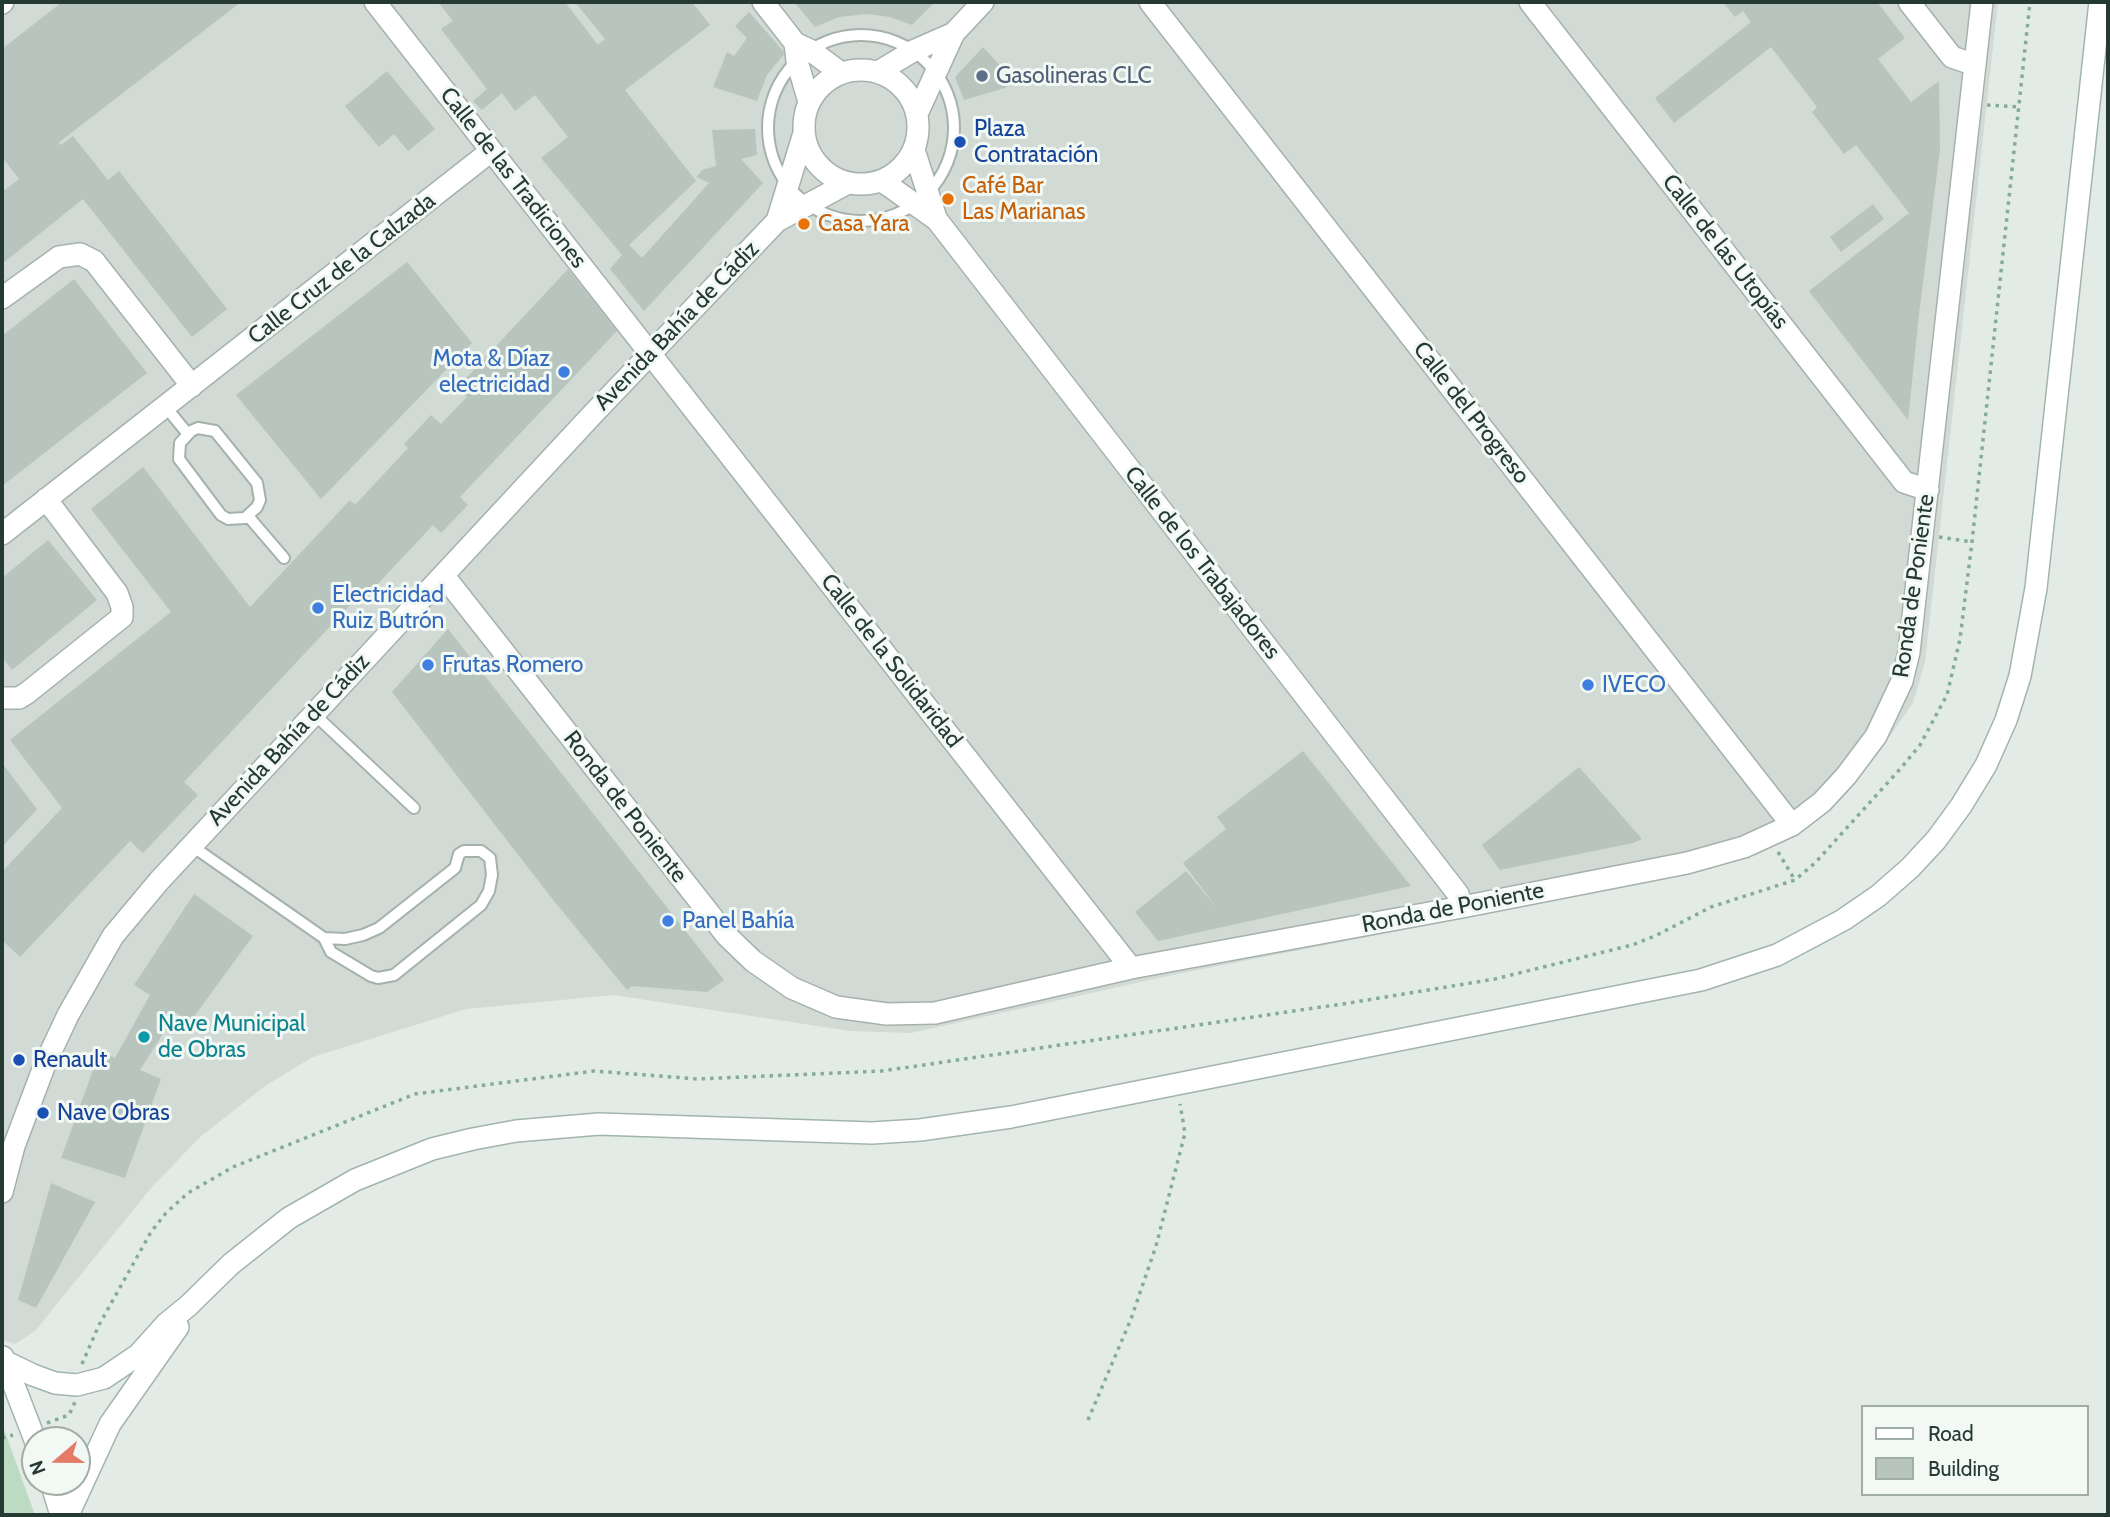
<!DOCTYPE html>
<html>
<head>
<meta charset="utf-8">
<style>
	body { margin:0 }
	#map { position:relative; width:2110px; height:1517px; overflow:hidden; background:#e2ebe6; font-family:Cabin,sans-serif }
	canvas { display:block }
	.frame { position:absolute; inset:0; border:4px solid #243a32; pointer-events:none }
	.legend { position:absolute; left:1861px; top:1405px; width:228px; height:91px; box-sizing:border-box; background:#f2f8f4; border:2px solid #a0aca6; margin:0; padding:9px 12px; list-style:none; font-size:21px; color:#243a32 }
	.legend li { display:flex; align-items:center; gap:14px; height:35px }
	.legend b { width:35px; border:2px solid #a0aca6 }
	.north { position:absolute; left:21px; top:1426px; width:70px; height:70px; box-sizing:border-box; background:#f2f8f4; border:2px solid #a0aca6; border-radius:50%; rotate:250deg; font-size:19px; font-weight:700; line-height:28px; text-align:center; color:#243a32 }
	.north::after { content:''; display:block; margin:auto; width:24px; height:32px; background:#e37b68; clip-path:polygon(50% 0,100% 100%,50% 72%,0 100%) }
</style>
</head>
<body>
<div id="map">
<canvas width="2110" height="1517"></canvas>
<div class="frame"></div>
<ul class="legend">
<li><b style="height:9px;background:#fff"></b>Road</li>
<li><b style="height:19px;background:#b8c5bf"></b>Building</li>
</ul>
<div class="north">N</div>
</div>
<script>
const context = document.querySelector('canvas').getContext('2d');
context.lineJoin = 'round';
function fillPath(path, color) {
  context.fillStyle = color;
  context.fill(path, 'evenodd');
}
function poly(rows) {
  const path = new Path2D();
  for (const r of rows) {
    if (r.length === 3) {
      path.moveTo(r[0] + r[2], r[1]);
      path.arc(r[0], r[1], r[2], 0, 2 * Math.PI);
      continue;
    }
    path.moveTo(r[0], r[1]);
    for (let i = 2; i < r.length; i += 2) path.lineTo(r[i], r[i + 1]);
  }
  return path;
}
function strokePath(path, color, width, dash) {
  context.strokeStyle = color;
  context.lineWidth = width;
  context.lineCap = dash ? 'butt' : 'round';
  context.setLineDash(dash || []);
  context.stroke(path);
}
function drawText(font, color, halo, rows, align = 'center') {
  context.font = font + ' Cabin,sans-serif';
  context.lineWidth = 6;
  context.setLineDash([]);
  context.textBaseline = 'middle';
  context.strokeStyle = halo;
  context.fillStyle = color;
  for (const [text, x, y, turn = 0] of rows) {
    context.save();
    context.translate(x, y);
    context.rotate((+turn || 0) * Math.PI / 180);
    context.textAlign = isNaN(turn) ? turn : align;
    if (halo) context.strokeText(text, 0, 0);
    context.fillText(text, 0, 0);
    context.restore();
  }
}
const built = poly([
	[2,2,1998,2,1925,662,1913,703,1878,753,1847,791,1811,823,1704,867,1603,891,1177,974,911,1033,850,1031,614,995,466,1009,313,1057,265,1086,200,1137,151,1188,35,1331,15,1344,2,1340]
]);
const green = poly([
	[2,1424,35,1515,2,1515]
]);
const building = poly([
	[62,2,241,2,58,143,61,145,73,136,108,180,119,171,227,309,192,337,83,199,2,264,2,192,19,179,2,157,2,49],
	[438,2,565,2,598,45,605,39,575,2,692,2,710,25,625,90,696,181,629,245,642,258,709,183,697,177,702,170,716,166,712,130,755,129,757,155,741,159,763,183,644,311,610,269,622,255,541,158,568,137,535,95,515,111,502,93,482,110,473,101,487,89,441,29,453,21],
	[794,2,935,2,912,25,890,17,867,14,839,17,815,27],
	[1723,2,1877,2,1905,38,1878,59,1911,102,1939,81,1940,150,1919,314,1908,420,1809,291,1909,213,1856,145,1844,154,1812,112,1817,107,1771,47,1674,123,1655,98,1751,22,1743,11,1735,17],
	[749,12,785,53,767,75,757,101,713,87,727,52,734,56,747,38,735,26],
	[983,47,1014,81,1005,88,964,100,955,77],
	[387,71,435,129,408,151,394,134,379,147,345,106],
	[1873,204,1884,219,1841,252,1830,237],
	[407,262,472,343,321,499,236,395],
	[568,269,617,331,460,497,468,505,441,533,433,525,357,606,353,602,184,782,198,795,143,853,130,841,20,957,2,940,2,872,62,808,10,740,171,612,91,509,143,467,250,607,350,500,355,505,408,448,404,444,431,415,441,424,467,397,457,388],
	[74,279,147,373,2,486,2,336],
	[48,540,97,600,12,670,2,657,2,578],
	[448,629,724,980,707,992,632,986,627,990,554,901,392,692],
	[1303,751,1411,886,1158,941,1135,912,1186,871,1217,908,1183,863,1226,829,1217,817],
	[2,763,37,809,2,847],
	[1579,767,1642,839,1633,843,1500,870,1482,845],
	[194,894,253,936,190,1022,176,1013,140,1070,161,1079,125,1178,61,1158,100,1051,115,1058,150,995,134,985],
	[51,1183,95,1202,36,1308,18,1300]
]);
const path = poly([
	[1987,105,2020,107],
	[1939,537,1972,542],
	[1778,852,1795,880],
	[82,1364,99,1325,151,1232,166,1213,188,1193,233,1167,415,1094,594,1071,698,1079,882,1071,1349,1003,1495,979,1632,945,1655,936,1711,907,1795,880,1815,863,1901,768,1920,745,1947,695,1960,639,1972,542,2030,2],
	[1088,1420,1131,1319,1156,1246,1185,1133,1180,1104],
	[47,1423,69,1415,75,1402],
	[2,1438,13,1435]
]);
const lane = poly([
	[861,128,93],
	[165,406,187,433],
	[198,428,215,431,257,483,260,500,257,507,245,518,228,519,221,515,179,459,180,443,191,431,198,428],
	[248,516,284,558],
	[313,713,414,808],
	[192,846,324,938,331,952,371,976,378,978,394,975,481,905,489,891,492,875,490,858,481,851,464,851,459,854,455,868,379,928,363,935,345,939,324,938]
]);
const street = poly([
	[375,2,1131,968],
	[763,2,795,43,810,50,841,73],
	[1150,2,1792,825],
	[1530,2,1904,482,1928,490],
	[1909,2,1952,57,1975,65],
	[2,3,3,2],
	[795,43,797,61,809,102],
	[861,127,57],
	[878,72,913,51,954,33],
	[917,114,954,33,983,2],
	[914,150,936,218],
	[882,181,937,220,1458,894,1462,907],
	[777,221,804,133],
	[2,298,59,257,80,254,94,261,192,386],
	[2,534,491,151],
	[444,576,727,936,753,961,792,988,836,1007,887,1014,935,1013,1131,968,1462,907,1687,863,1744,847,1792,825,1822,802,1846,776,1876,736,1902,681,1909,652,1982,2],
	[2,698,19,698,27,693,122,617,122,607,117,593,46,499],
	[2,1192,14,1146,45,1064,68,1015,113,936,159,881,592,415,777,221,848,183]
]);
const secondary = poly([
	[3,1357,35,1440],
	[6,1362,33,1375,55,1383,77,1385,104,1378,138,1355,166,1324,188,1306,231,1264,289,1218,355,1180,432,1149,473,1139,516,1131,599,1124,872,1133,920,1130,1011,1117,1701,980,1777,955,1843,920,1878,896,1910,868,1936,840,1961,806,1986,765,2006,720,2020,676,2036,588,2100,2],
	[51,1482,61,1515],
	[68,1515,110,1424,178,1327]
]);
const markers = [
	[982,76,7,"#5c6f8a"],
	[960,142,7,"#1a4fb4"],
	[948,199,7,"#e8710a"],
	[804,224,7,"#e8710a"],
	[564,372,7,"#3f7fe0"],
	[318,608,7,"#3f7fe0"],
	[428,665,7,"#3f7fe0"],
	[1588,685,7,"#3f7fe0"],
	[668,921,7,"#3f7fe0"],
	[144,1037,7,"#0f9aa8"],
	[19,1060,7,"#1a4fb4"],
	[43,1113,7,"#1a4fb4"]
];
const serviceNames = [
	["Gasolineras CLC",996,76]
];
const transitNames = [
	["Plaza",974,129],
	["Contratación",974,155],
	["Renault",33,1060],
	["Nave Obras",57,1113]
];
const streetNames = [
	["Calle de las Tradiciones",513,178,52],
	["Calle de las Utopías",1725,252,52],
	["Calle Cruz de la Calzada",342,269,-38],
	["Avenida Bahía de Cádiz",677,326,-46],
	["Calle del Progreso",1471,413,52],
	["Calle de los Trabajadores",1202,563,52],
	["Ronda de Poniente",1914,586,-82],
	["Calle de la Solidaridad",891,661,52],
	["Avenida Bahía de Cádiz",289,740,-47],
	["Ronda de Poniente",625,807,52],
	["Ronda de Poniente",1453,908,-11]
];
const foodNames = [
	["Café Bar",962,186],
	["Las Marianas",962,212],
	["Casa Yara",818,224]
];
const shopNames = [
	["Mota & Díaz",550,359,"right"],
	["electricidad",550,385,"right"],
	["Electricidad",332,595],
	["Ruiz Butrón",332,621],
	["Frutas Romero",442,665],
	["IVECO",1602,685],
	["Panel Bahía",682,921]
];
const cultureNames = [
	["Nave Municipal",158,1024],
	["de Obras",158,1050]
];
fillPath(built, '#d1dad5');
fillPath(green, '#bddac2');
fillPath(building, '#b8c5bf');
strokePath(lane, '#a5b2ac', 14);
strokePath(street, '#a5b2ac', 24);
strokePath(secondary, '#a2b5ad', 24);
strokePath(path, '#86ab9c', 3.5, [3.5, 5]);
strokePath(lane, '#fff', 10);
strokePath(street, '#fff', 21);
strokePath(secondary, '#fff', 21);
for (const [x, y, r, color] of markers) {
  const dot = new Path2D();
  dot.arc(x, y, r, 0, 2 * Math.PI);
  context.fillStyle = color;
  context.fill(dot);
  strokePath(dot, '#f2f8f4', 2.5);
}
drawText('23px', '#4e5e75', '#f2f8f4', serviceNames, 'left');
drawText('23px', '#164399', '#f2f8f4', transitNames, 'left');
drawText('23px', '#243a32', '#f2f8f4', streetNames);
drawText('23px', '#c56008', '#f2f8f4', foodNames, 'left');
drawText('23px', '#366cbe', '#f2f8f4', shopNames, 'left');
drawText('23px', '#0d838f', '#f2f8f4', cultureNames, 'left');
</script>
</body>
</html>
